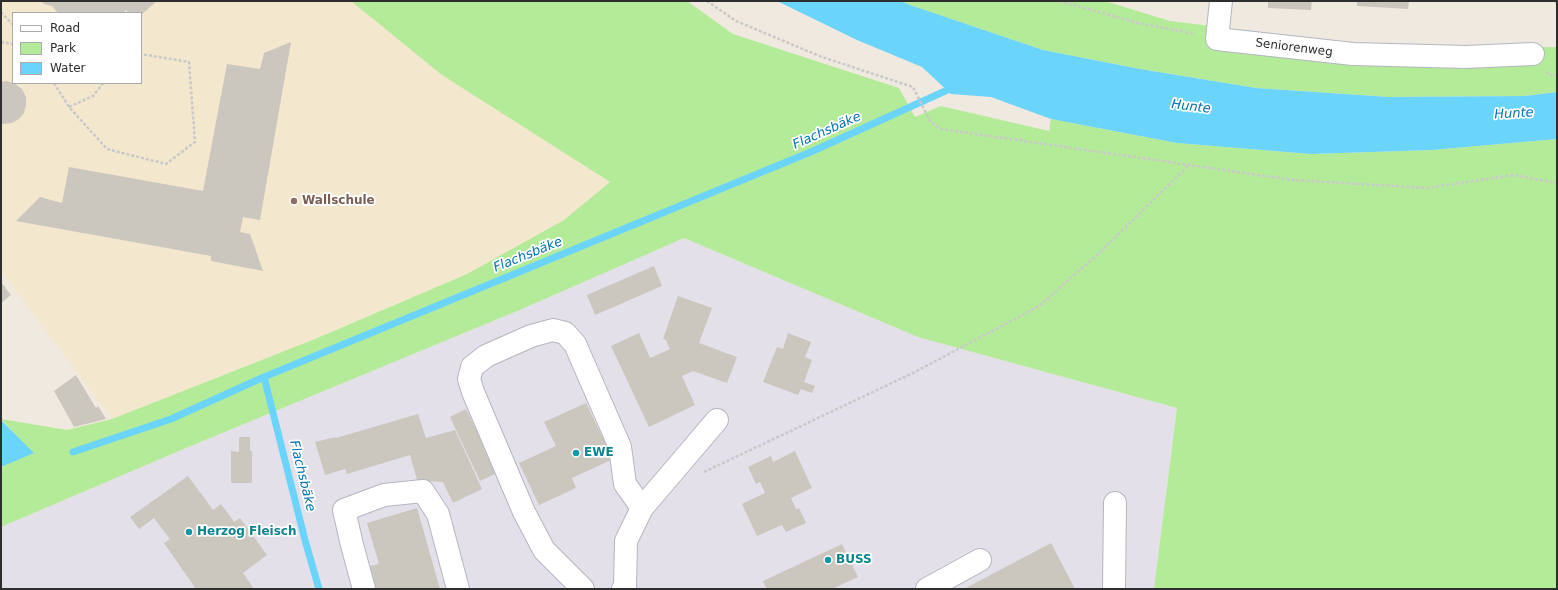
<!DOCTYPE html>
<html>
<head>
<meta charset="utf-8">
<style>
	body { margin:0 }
	#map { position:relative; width:1558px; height:590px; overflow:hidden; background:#f0e9e0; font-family:"DejaVu Sans",sans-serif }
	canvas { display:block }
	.frame { position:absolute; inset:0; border:2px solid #2e2e2e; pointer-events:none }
	.legend { position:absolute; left:12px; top:12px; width:130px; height:72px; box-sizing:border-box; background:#fff; border:1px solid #ababab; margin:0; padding:5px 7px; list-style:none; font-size:12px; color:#2e2e2e }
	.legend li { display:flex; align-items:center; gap:8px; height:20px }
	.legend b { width:20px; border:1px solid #ababab }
</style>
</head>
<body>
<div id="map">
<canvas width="1558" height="590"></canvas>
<div class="frame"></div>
<ul class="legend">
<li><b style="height:5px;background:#fff"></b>Road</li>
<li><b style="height:11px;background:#b4eb98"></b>Park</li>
<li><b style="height:11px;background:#6ad4fb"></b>Water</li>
</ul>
</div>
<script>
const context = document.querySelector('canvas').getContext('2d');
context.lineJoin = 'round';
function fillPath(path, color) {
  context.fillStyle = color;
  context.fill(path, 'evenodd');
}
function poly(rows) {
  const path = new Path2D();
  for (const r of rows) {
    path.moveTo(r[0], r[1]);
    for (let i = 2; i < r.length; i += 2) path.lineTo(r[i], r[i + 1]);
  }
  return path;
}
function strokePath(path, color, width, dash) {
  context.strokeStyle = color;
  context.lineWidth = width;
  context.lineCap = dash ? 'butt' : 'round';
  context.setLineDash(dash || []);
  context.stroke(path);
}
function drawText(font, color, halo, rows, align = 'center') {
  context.font = font + ' "DejaVu Sans",sans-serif';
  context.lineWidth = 3.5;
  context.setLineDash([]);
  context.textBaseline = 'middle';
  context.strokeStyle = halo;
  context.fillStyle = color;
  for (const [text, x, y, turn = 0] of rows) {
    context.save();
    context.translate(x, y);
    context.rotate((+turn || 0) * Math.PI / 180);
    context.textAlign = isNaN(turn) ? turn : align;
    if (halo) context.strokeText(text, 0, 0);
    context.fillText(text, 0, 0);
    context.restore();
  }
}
const industrial = poly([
	[684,238,918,337,1177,408,1154,589,1,589,1,527,186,448,522,309]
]);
const education = poly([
	[1,1,351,1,442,75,610,182,564,220,467,274,315,339,112,419,1,271],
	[13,13,141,13,141,83,13,83]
]);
const green = poly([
	[351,1,687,1,733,34,899,88,915,117,941,106,1049,131,1051,119,1177,143,1311,154,1432,150,1557,139,1557,589,1154,589,1177,408,918,337,684,238,522,309,186,448,1,527,1,467,33,453,1,419,67,430,112,419,315,339,467,274,564,220,610,182,442,75],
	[901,1,1105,1,1170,21,1391,48,1557,47,1557,92,1525,96,1389,97,1256,88,1140,69,1043,50,910,5]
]);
const water = poly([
	[777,1,901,1,910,5,1043,50,1140,69,1256,88,1389,97,1525,96,1557,92,1557,139,1432,150,1311,154,1177,143,1051,119,991,97,951,94,922,67,857,40],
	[1,420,34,453,1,467]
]);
const stream = poly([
	[73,452,171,419,264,377],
	[319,589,305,540,264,377,813,151,954,87]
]);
const building = poly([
	[41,1,157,1,141,15,141,13,128,13,126,10,123,13,58,13,52,6,44,4],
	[1268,1,1312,1,1311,10,1268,8],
	[1357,1,1409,1,1408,9,1357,6],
	[291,42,260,220,243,217,240,232,250,234,263,271,211,261,211,256,16,221,40,197,62,203,69,167,203,191,227,64,260,69,264,53],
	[7,81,15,84,22,89,26,97,26,105,24,113,19,119,12,123,3,124,1,123,1,82],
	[654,266,662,286,595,315,587,295],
	[1,282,11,295,1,303],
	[678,296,712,308,699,343,737,357,727,383,693,371,682,376,695,405,649,427,611,346,639,333,650,358,670,349,666,340,663,339],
	[788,333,811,342,805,357,812,360,804,382,815,386,812,393,801,389,798,395,763,382,777,347,783,349],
	[76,375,96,408,98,406,106,419,74,427,54,391],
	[586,403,613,459,572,478,576,488,539,505,519,463,556,446,544,422],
	[466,409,497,473,480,481,450,417],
	[418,414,426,438,455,430,482,489,453,503,443,482,417,480,410,455,347,474,345,469,325,475,315,442,335,437,336,438],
	[239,437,250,437,250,451,252,451,252,483,231,483,231,451,239,452],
	[795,451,812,488,791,498,796,509,799,508,806,523,786,532,782,525,757,536,742,504,765,493,760,482,756,484,748,467,771,456,773,462],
	[188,476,213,510,221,504,234,522,240,518,267,555,243,573,254,589,196,589,164,543,170,539,154,518,139,529,130,517],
	[417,508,440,589,376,589,370,566,379,564,367,523],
	[1051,543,1075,589,964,589],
	[842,544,858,577,832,589,767,589,763,581]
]);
const path = poly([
	[707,1,736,21,822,57,913,87,930,121,941,129,1293,180,1427,188,1513,175,1557,183],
	[1059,1,1138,23,1195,34],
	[1556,1,1557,7],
	[1,12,13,25],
	[1,42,13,44],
	[1546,72,1551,75,1557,75],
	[54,83,69,107,107,149,166,164,195,142,189,62,141,54],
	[69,107,93,96,103,83],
	[704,472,913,373,1039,306,1097,255,1188,166]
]);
const minor = poly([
	[1221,1,1217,39,1353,54,1466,57,1533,54],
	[364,589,352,545,344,510,384,495,423,491,438,514,458,589],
	[583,589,544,550,524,512,473,392,469,379,472,367,486,356,531,336,553,330,565,333,575,344,620,447,625,484,642,508],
	[623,589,625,588,626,541,642,508,717,420],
	[927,589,980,560],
	[1114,589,1115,503]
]);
const markers = [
	[294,201,4,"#8d6e63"],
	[576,453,4,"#0f9aa8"],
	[189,532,4,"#0f9aa8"],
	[828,560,4,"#0f9aa8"]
];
const streetNames = [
	["Seniorenweg",1294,48,7]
];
const educationNames = [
	["Wallschule",302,201]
];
const cultureNames = [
	["EWE",584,453],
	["Herzog Fleisch",197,532],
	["BUSS",836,560]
];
const waterNames = [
	["Hunte",1191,107,7],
	["Hunte",1514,114,-3],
	["Flachsbäke",827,131,-24],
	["Flachsbäke",528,255,-22],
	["Flachsbäke",302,476,76]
];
fillPath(industrial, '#e3e0e9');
fillPath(education, '#f3e7ce');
fillPath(green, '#b4eb98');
fillPath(water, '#6ad4fb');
strokePath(stream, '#6ad4fb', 7);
fillPath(building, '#cbc7be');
strokePath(minor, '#b4b6c2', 24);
strokePath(path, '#c9c9c9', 2.5, [3, 2]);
strokePath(minor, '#fff', 22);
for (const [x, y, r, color] of markers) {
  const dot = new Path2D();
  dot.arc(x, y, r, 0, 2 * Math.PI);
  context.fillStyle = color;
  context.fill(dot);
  strokePath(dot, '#fff', 1.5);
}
drawText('12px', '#2e2e2e', '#fff', streetNames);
drawText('bold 12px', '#785e54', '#fff', educationNames, 'left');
drawText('bold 12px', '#0d838f', '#fff', cultureNames, 'left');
drawText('italic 13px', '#0073b0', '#fff', waterNames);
</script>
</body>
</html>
